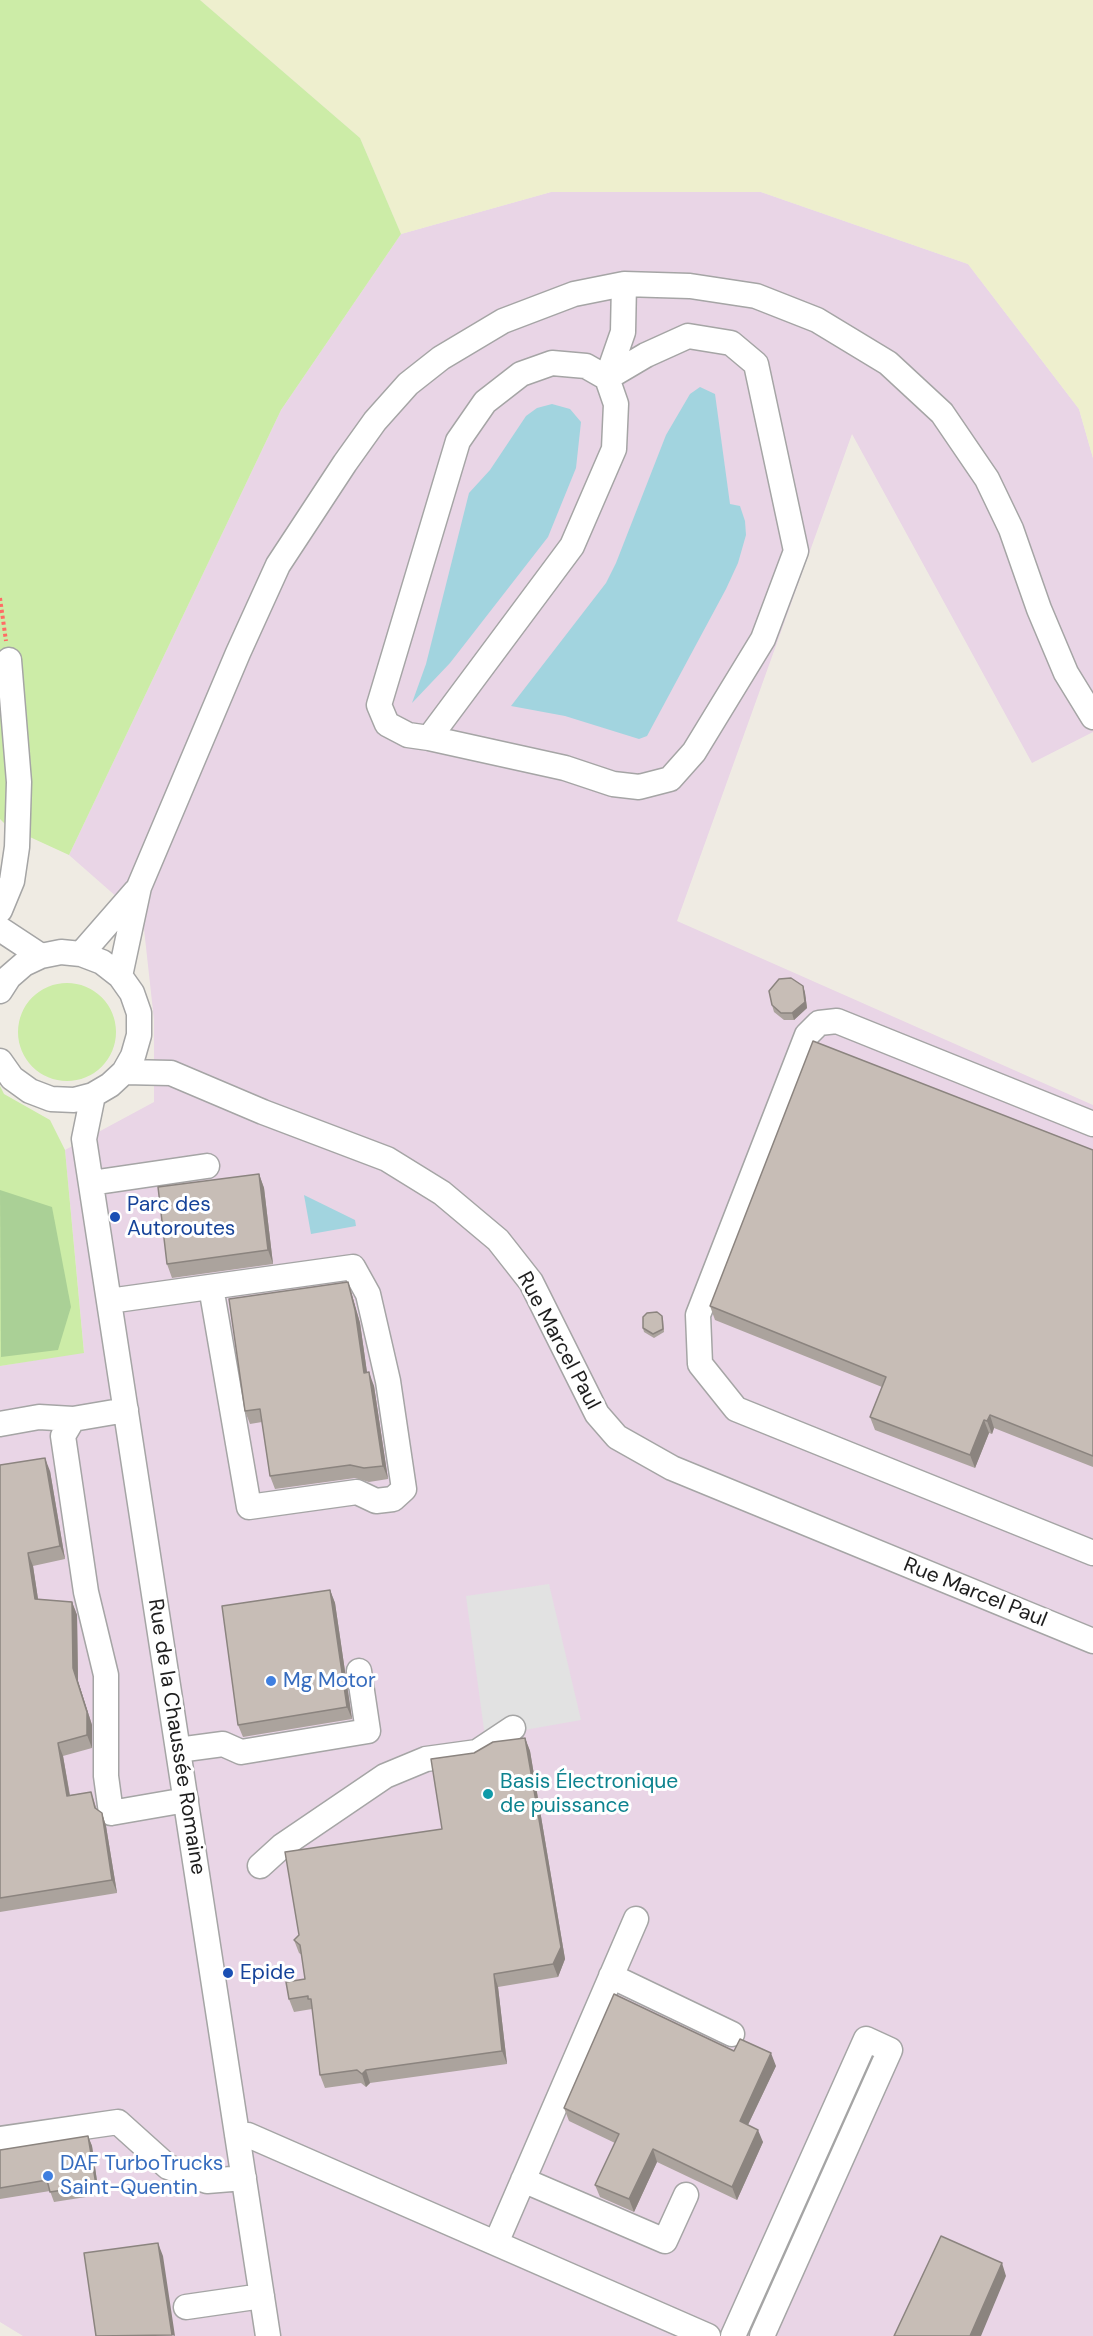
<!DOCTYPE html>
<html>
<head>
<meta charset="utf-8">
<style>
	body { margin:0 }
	canvas { display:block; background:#efebe3 }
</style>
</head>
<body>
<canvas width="1093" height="2336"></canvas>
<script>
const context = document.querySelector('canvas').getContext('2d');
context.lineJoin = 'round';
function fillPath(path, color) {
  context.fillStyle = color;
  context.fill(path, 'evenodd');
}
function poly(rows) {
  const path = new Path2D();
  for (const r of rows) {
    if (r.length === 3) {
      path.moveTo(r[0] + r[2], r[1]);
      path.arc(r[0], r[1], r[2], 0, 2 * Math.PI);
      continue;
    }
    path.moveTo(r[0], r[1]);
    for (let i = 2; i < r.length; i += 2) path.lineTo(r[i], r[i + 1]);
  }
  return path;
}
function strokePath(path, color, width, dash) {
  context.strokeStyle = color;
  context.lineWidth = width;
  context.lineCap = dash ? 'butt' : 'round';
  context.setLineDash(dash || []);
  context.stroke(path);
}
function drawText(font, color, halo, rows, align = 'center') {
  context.font = font + ' "DM Sans",sans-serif';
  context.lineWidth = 6;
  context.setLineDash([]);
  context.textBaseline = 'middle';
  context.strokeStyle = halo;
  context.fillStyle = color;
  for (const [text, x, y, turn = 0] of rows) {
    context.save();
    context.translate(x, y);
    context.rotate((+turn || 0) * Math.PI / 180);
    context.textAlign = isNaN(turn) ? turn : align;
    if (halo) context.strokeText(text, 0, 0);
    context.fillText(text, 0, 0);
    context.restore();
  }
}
const industrial = poly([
	[551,192,761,192,968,264,1079,409,1093,458,1093,732,1032,763,852,434,677,921,1093,1105,1093,2336,23,2336,0,2322,0,1366,84,1352,65,1150,154,1102,154,1020,143,920,69,855,281,410,401,234]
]);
const farmland = poly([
	[200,0,1093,0,1093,458,1079,409,968,264,761,192,551,192,401,234,360,138]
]);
const grass = poly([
	[0,0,200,0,360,138,401,234,281,410,69,855,8,827,0,819,0,699,3,698,0,673],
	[67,1032,49],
	[0,1086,4,1094,50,1120,65,1150,84,1353,0,1366]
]);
const forest = poly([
	[0,1190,52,1207,71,1307,58,1350,1,1357]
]);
const parking = poly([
	[549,1584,581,1720,485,1737,466,1596]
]);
const water = poly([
	[700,387,715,394,730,504,740,506,745,521,746,535,738,563,726,589,647,736,639,739,565,716,511,706,606,583,616,563,666,435,690,394],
	[552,404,570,409,581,422,576,468,548,537,450,663,412,703,426,664,469,493,490,470,526,416,537,408],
	[304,1195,355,1220,356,1226,311,1234]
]);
const path = poly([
	[0,598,6,641]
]);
const minor = poly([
	[607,378,586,366,552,363,521,374,485,402,458,441,379,705,387,724,408,735,429,738,572,546,614,449,616,404,607,378,623,332,624,284],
	[429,738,565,768,613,784,639,787,670,779,694,752,763,639,796,551,756,364,731,343,688,336,646,355,607,378],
	[0,910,12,881,17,847,19,782,9,660],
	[0,929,41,956],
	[81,954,136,891],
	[120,976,139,887,238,653,278,565,345,463,375,421,408,384,441,358,503,321,574,294,624,284,690,286,756,296,817,320,888,363,942,413,987,479,1011,529,1039,609,1066,673,1093,717],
	[0,991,9,977,24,964,41,956,61,952,81,954,102,962,120,976,132,993,139,1013,139,1035,133,1056,124,1072,110,1085,93,1095,74,1100,51,1099,30,1091,12,1078,0,1061],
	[124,1072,171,1073,263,1112,387,1159,442,1193,498,1240,531,1282,597,1414,617,1437,672,1468,1093,1641],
	[93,1095,84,1139,268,2336],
	[1093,1124,837,1021,819,1023,807,1035,698,1315,700,1364,736,1409,1093,1553],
	[91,1183,207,1166],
	[109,1301,353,1267,368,1294,388,1381,404,1489,393,1499,376,1501,357,1492,249,1507,211,1287],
	[73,1419,63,1436,86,1592,106,1675,106,1776,111,1813,186,1800],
	[0,1424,39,1417,73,1419,126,1410],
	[178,1750,223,1744,241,1752,368,1731,359,1671],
	[260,1866,282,1846,385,1776,426,1759,477,1752,513,1728],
	[611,1976,732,2034],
	[237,2135,248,2135,708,2336],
	[0,2139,118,2122,168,2167,207,2181,244,2178],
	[523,2180,665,2241,686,2195],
	[496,2243,636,1919],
	[186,2307,262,2296],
	[733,2336,866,2039,890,2050,762,2336]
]);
const wall = poly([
	[803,986,805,993,807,1008,794,1020,784,1020,774,1012,772,1005],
	[1093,1150,1093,1467,994,1428,992,1434,989,1433,975,1468,875,1430,870,1417,882,1387,715,1320,710,1306],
	[259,1174,264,1188,273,1264,172,1278,167,1264],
	[348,1282,352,1295,360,1323,367,1373,374,1386,388,1479,369,1482,355,1478,275,1489,270,1476,262,1422,250,1424,245,1411],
	[662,1316,663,1319,664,1332,654,1338,644,1332,643,1328],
	[0,1465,50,1471,65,1559,33,1566,38,1599,72,1602,77,1615,78,1681,92,1725,92,1748,63,1756,70,1795,91,1792,97,1810,102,1813,106,1826,117,1893,0,1912],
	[330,1590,335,1603,352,1719,243,1737,238,1725],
	[525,1738,530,1751,565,1959,558,1977,498,1987,507,2064,370,2083,366,2087,361,2083,325,2088,320,2075,313,2012,312,2009,294,2012,289,1999,305,1979,302,1955,299,1953,294,1940,442,1829,474,1753],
	[734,2051,776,2066,748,2125,763,2142,737,2200,657,2162,634,2212,600,2197,595,2185,615,2143,569,2121,564,2108],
	[88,2136,92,2146,99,2195,54,2202,50,2191,0,2199,0,2150]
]);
const shadedWall = poly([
	[803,986,805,993,807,1008,794,1020,792,1013],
	[259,1174,264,1188,273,1264,268,1250],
	[348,1282,352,1295,360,1323,369,1386,364,1373],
	[369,1372,374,1386,388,1479,383,1466],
	[990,1415,994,1428,992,1434,987,1421],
	[984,1420,989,1433,975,1468,970,1455],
	[45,1458,50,1471,65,1559,60,1546],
	[28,1553,33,1566,40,1612,35,1599],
	[330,1590,335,1603,352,1719,347,1707],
	[72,1602,77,1615,78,1681,92,1725,92,1748,87,1735,73,1668],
	[525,1738,530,1751,565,1959,558,1977,553,1964],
	[58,1743,63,1756,72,1809,67,1796],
	[102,1813,106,1826,117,1893,112,1880],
	[494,1974,498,1987,507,2064,502,2051],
	[771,2053,776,2066,744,2133,740,2121],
	[366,2070,370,2083,366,2087,362,2074],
	[758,2130,763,2142,737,2200,732,2187],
	[88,2136,92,2146,99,2195,96,2185],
	[653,2149,657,2162,634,2212,629,2199],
	[158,2243,163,2256,175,2336,172,2335],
	[1002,2263,1006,2276,981,2336,970,2336]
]);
const building = poly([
	[791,978,803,986,805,1002,792,1013,781,1013,772,1005,769,991,779,979,791,978],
	[813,1041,1093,1150,1093,1456,990,1415,987,1421,984,1420,970,1455,870,1417,886,1377,710,1306,813,1041],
	[259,1174,268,1250,167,1264,158,1187,259,1174],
	[348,1282,355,1310,364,1373,369,1372,383,1466,364,1468,350,1465,270,1476,260,1409,245,1411,229,1299,348,1282],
	[657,1312,662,1316,663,1329,653,1334,643,1328,643,1317,647,1313,657,1312],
	[45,1458,60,1546,28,1553,35,1599,72,1602,73,1668,87,1712,87,1735,58,1743,67,1796,91,1792,95,1808,102,1813,112,1880,0,1898,0,1465,45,1458],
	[330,1590,347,1707,238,1725,222,1606,330,1590],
	[525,1738,561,1947,553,1964,494,1974,502,2051,366,2070,362,2074,357,2070,320,2075,311,1999,308,1999,308,1996,289,1999,286,1982,305,1979,300,1945,294,1940,299,1935,285,1852,442,1829,431,1759,474,1753,493,1742,525,1738],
	[614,1994,734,2051,740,2039,771,2053,740,2121,758,2130,732,2187,653,2149,629,2199,595,2185,619,2134,564,2108,614,1994],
	[88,2136,96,2185,50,2192,47,2180,0,2188,0,2150,88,2136],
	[941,2236,1002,2263,970,2336,894,2336,941,2236],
	[158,2243,172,2335,96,2336,84,2253,158,2243]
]);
const markers = [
	[115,1217,6,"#1a4fb4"],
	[271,1681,6,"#3f7fe0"],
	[488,1794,6,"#0f9aa8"],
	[228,1973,6,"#1a4fb4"],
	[48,2176,6,"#3f7fe0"]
];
const transitNames = [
	["Parc des",127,1205],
	["Autoroutes",127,1229],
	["Epide",240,1973]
];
const streetNames = [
	["Rue Marcel Paul",558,1341,62],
	["Rue Marcel Paul",975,1593,22],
	["Rue de la Chaussée Romaine",176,1737,81]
];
const shopNames = [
	["Mg Motor",283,1681],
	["DAF TurboTrucks",60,2164],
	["Saint-Quentin",60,2188]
];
const cultureNames = [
	["Basis Électronique",500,1782],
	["de puissance",500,1806]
];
fillPath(industrial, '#e9d5e6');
fillPath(farmland, '#eeefce');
fillPath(grass, '#cceca7');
fillPath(forest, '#aad096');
fillPath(parking, '#e2e2e2');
fillPath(water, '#a2d4df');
strokePath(minor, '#a5a5a5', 27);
strokePath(path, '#ff6c65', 4, [3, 3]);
strokePath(minor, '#fff', 24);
fillPath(wall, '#aba39d');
fillPath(shadedWall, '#8b847f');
fillPath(building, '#c7bdb6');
strokePath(building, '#8b847f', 1.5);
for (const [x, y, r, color] of markers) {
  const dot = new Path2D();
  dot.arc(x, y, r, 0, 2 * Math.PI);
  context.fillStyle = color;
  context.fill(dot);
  strokePath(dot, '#fff', 2);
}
drawText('21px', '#164399', '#fff', transitNames, 'left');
drawText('21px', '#1e1e1e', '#fff', streetNames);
drawText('21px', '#366cbe', '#fff', shopNames, 'left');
drawText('21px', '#0d838f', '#fff', cultureNames, 'left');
</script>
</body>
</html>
